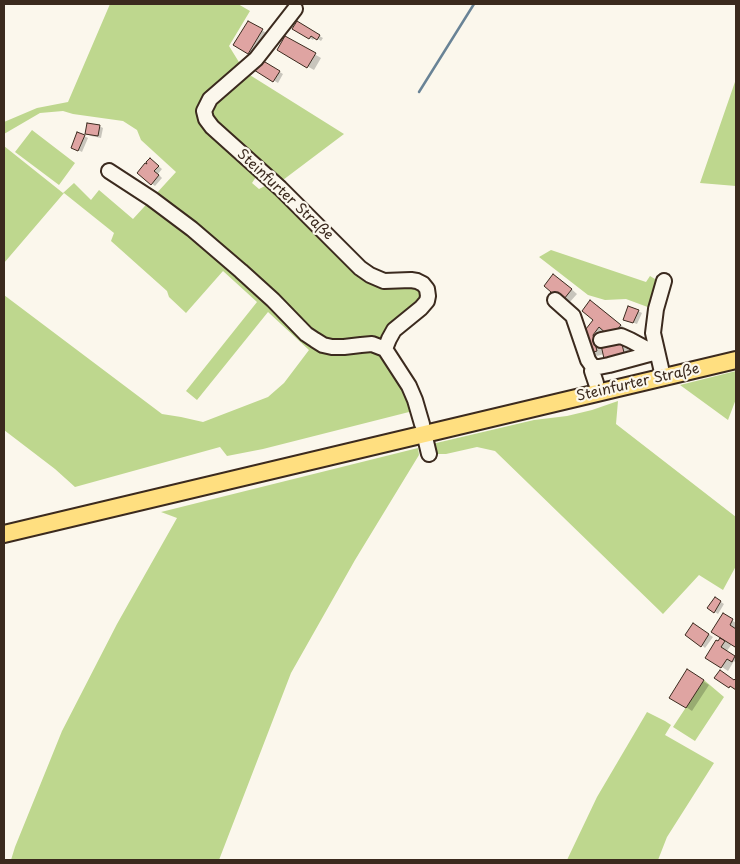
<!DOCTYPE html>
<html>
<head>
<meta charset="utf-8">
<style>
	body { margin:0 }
	#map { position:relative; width:740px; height:864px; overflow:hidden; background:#fbf7ec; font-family:"Playpen Sans",sans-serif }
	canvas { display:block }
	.frame { position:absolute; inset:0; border:5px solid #3b2a1e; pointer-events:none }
</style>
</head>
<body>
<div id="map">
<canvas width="740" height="864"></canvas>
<div class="frame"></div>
</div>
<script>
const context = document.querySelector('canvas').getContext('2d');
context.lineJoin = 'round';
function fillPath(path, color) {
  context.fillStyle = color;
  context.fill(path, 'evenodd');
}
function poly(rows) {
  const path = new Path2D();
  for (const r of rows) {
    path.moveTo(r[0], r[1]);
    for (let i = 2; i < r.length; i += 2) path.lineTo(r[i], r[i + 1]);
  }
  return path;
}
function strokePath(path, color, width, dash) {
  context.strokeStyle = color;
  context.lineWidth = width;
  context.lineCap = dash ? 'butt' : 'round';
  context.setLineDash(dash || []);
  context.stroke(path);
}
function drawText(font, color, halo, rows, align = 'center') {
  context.font = font + ' "Playpen Sans",sans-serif';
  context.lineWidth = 4.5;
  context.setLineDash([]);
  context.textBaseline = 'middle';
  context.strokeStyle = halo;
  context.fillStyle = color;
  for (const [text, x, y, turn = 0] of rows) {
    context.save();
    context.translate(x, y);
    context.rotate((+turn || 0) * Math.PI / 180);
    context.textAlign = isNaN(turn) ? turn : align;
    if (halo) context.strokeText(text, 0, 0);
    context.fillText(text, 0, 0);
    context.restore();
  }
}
const green = poly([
	[110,4,238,4,250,11,229,46,242,67,202,102,201,124,258,174,252,183,259,189,269,184,369,277,416,283,425,299,376,350,385,359,407,394,413,411,263,449,227,456,220,447,75,487,55,469,4,430,4,295,162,414,181,417,203,422,268,397,284,383,309,350,268,312,197,400,186,391,257,302,223,271,186,313,169,297,167,291,111,241,114,233,64,193,4,263,4,146,63,193,74,183,91,200,99,190,133,219,176,172,141,140,137,130,123,121,73,114,63,111,40,113,4,134,4,122,37,108,68,102],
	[245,72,344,134,279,183,208,118,210,102],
	[736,79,736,186,700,183],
	[32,130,75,163,59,185,15,152],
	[551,250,646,282,650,276,660,282,653,309,626,299,605,300,588,295,539,257],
	[736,371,736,399,728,420,680,385],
	[618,401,616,424,736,517,736,566,723,590,699,575,663,614,495,451,477,447,446,454,437,454,432,450,432,444,534,420,567,416,592,410],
	[418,448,419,455,355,560,291,673,219,860,11,860,15,847,62,731,117,624,177,518,161,512],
	[704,680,724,697,695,741,673,727],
	[647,712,665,721,671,725,665,735,714,763,667,837,658,860,567,860,597,797]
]);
const shadow = poly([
	[249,22,268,34,255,57,235,45],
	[297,23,323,38,321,41,315,37,313,40,294,29],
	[286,37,321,58,314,70,279,50],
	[261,61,283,74,278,83,256,69],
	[99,126,103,128,101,138,91,136,87,134],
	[84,136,88,138,82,152,76,149],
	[150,159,162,169,158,174,162,178,155,186,138,173],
	[560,279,577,294,569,303,563,300],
	[597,305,627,330,619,339,605,331,598,339,621,342,627,345,631,360,604,354,597,356,591,352],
	[638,311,642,313,637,324,629,321],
	[715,598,724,604,718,614,709,608],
	[723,615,736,623,736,627,735,629,736,630,736,647,732,644,726,652,736,658,736,663,734,661,728,671,707,657,722,637],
	[694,625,713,637,705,648,702,645],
	[693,675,709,685,692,711,686,707]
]);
const stream = poly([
	[419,92,474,4]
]);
const building = poly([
	[248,21,263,29,248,54,233,45,248,21],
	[297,21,320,35,317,40,311,36,309,39,292,29,297,21],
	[285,36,316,53,307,68,277,50,285,36],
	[260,59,280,71,273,82,254,70,260,59],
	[87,123,100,125,98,136,85,134,87,123],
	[77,132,85,135,78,151,71,148,77,132],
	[150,158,159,166,154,171,159,175,151,185,137,173,145,163,147,164,146,162,150,158],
	[553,274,572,289,564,299,553,296,550,293,551,292,544,286,553,274],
	[590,300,621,325,612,336,609,336,599,327,593,335,597,351,590,353,582,334,593,320,582,311,590,300],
	[628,306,639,310,633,323,623,320,628,306],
	[621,340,625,357,605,363,601,345,621,340],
	[715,597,721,601,714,613,707,608,715,597],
	[723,613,733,619,730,625,736,629,736,645,735,647,711,632,723,613],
	[693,623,709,634,701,647,685,635,693,623],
	[720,638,725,641,721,647,735,656,732,662,727,659,721,668,705,658,716,640,718,641,720,638],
	[687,669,704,680,686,708,669,698,687,669],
	[720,670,734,680,736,678,736,690,730,686,729,688,714,678,720,670]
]);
const minor = poly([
	[295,9,256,59,210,99,204,111,206,119,212,127,280,188,360,268,370,275,384,281,411,280,417,281,423,284,427,289,428,296,427,301,421,308,394,330,389,339,385,349],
	[109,171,152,199,192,229,241,271,273,300,306,334,315,340,323,345,332,347,344,347,361,345,372,344,385,349,409,386,415,400,422,424],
	[555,300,573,316,588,360,593,367,599,367,609,365,657,352],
	[601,340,621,336,630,340,654,353],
	[593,367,592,371,596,383],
	[661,368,653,333,656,309,664,281],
	[424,433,429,454]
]);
const major = poly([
	[4,534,736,360]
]);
const streetNames = [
	["Steinfurter Straße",285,195,43],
	["Steinfurter Straße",638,383,-13]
];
fillPath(green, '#bed78e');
fillPath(shadow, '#0003');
strokePath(stream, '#698396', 2.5);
fillPath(building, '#dfa4a2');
strokePath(building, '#3b2a1e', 1);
strokePath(minor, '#3b2a1e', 18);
strokePath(major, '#3b2a1e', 20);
strokePath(minor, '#fbf7ec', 14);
strokePath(major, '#ffdf80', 16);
drawText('14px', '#3b2a1e', '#fbf7ec', streetNames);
</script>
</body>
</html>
